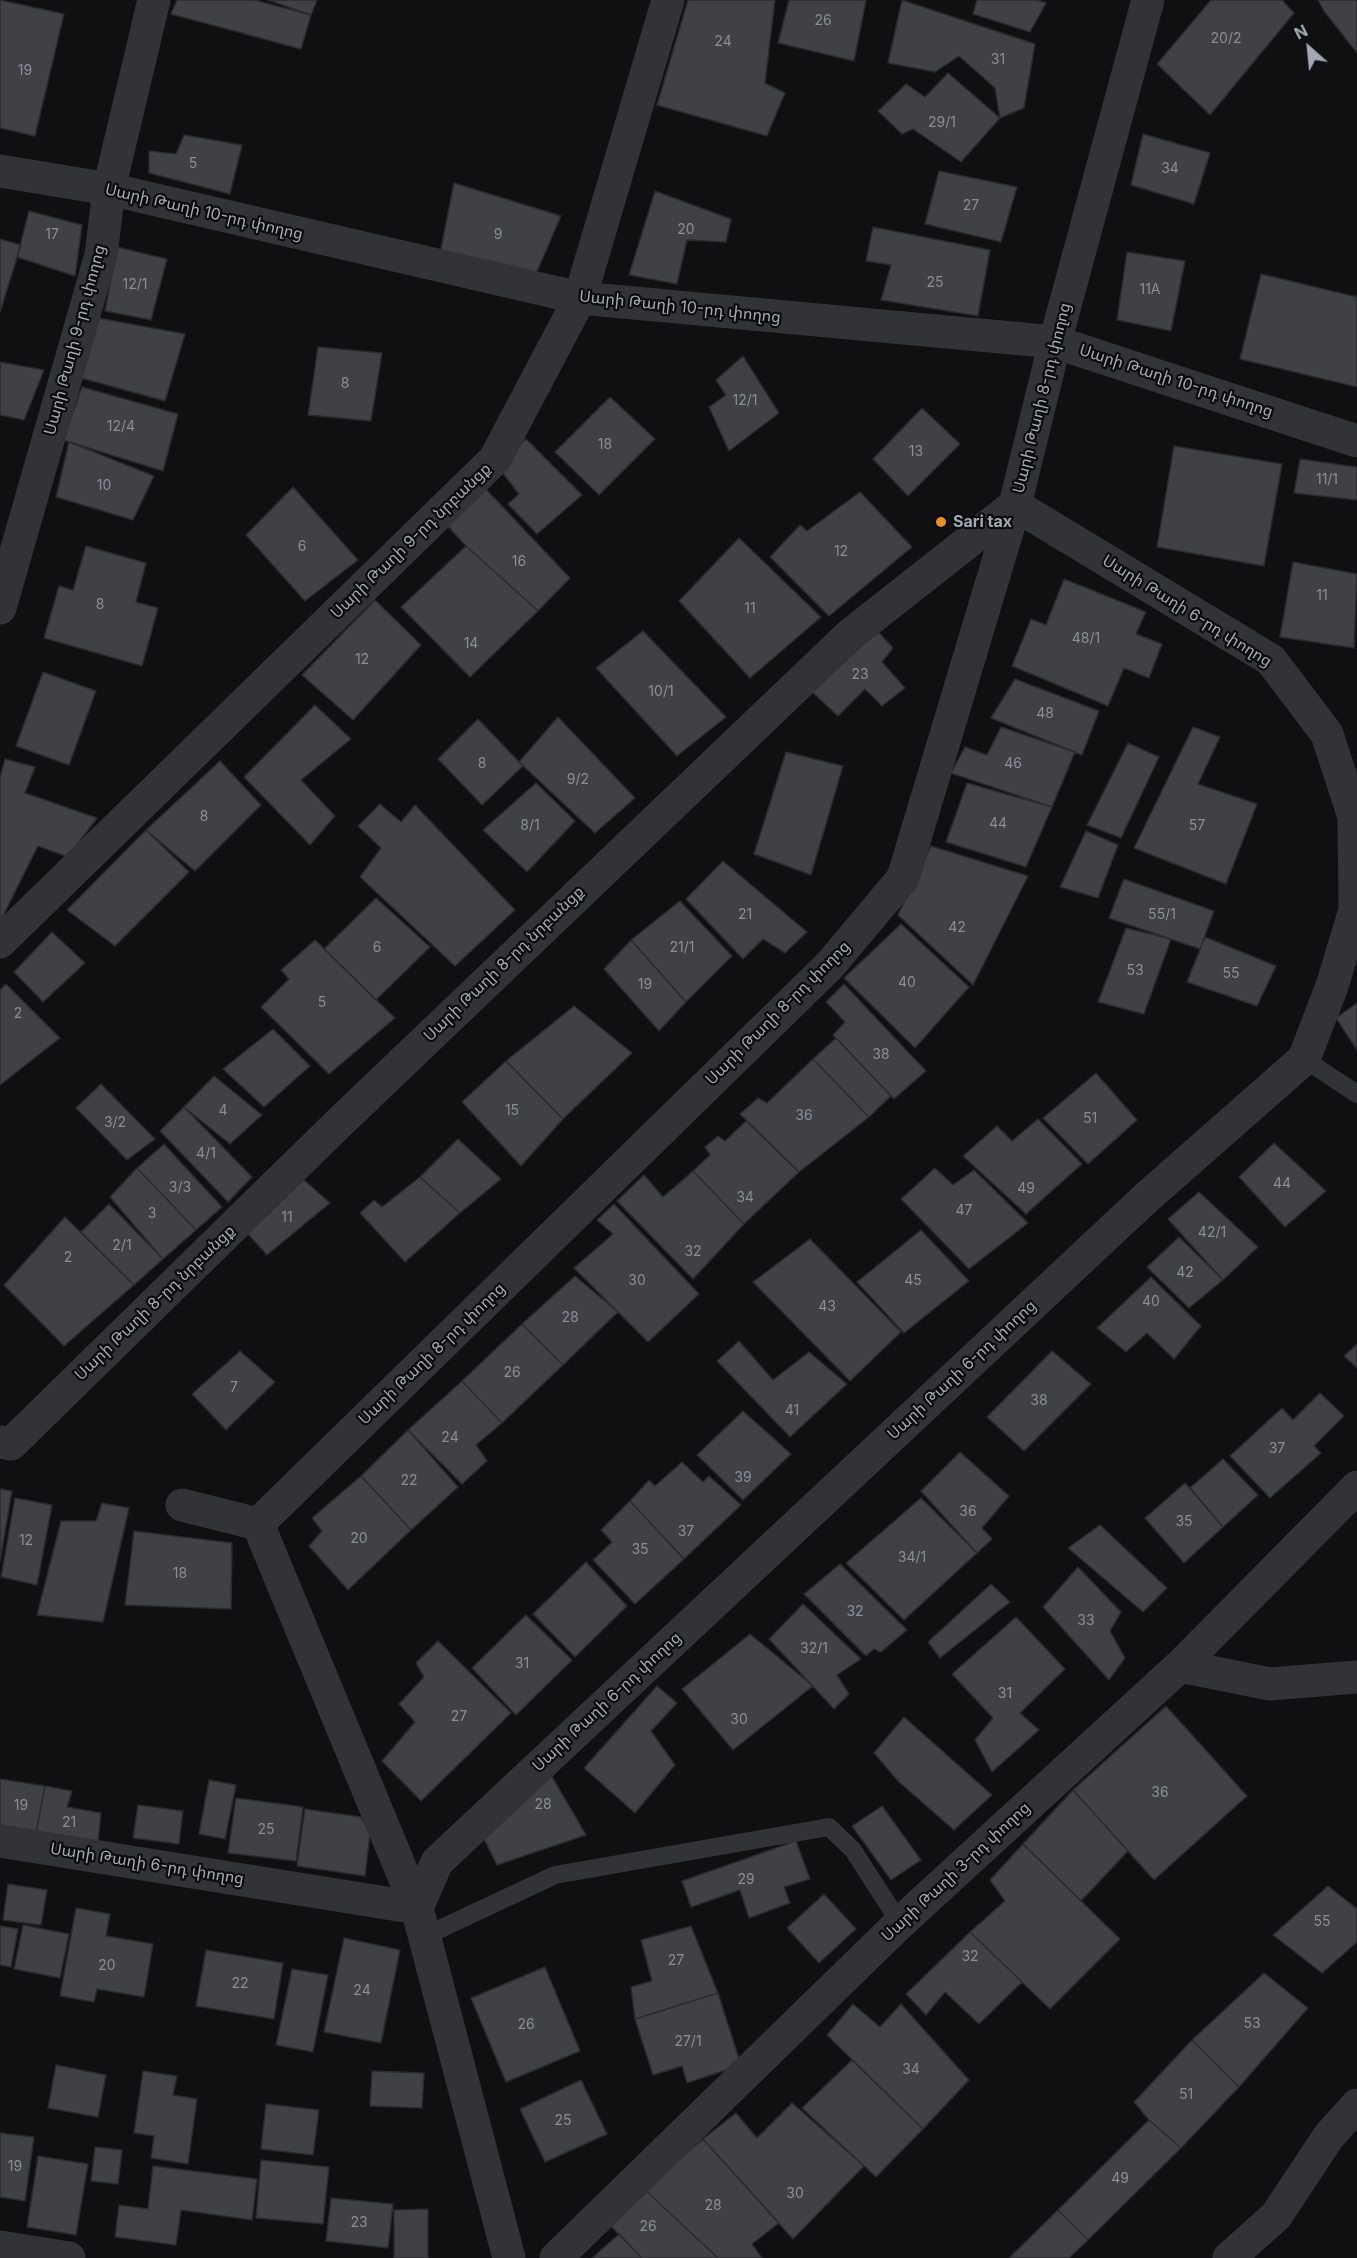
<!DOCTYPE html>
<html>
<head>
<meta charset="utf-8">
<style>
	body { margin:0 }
	#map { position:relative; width:1357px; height:2258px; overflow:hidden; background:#101012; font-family:Inter,sans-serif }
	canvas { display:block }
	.north { position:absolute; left:1279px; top:18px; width:60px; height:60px; -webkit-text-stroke:4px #0b0c0d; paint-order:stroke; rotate:333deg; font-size:16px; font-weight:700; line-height:24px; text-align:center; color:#a2a9b2 }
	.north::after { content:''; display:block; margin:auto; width:21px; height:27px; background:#a2a9b2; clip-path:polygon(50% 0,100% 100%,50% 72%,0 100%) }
</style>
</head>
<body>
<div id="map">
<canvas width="1357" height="2258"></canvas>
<div class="north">N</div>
</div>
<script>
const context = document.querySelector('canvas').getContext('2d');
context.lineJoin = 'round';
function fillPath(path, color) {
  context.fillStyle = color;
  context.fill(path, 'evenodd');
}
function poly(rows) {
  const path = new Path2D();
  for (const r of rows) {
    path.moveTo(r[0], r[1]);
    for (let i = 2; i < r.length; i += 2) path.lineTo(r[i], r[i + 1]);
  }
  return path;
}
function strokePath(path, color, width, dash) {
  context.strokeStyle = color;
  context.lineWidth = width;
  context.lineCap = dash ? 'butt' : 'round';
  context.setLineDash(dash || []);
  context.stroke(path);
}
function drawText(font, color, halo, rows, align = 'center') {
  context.font = font + ' Inter,"Noto Sans Armenian",sans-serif';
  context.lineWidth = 4.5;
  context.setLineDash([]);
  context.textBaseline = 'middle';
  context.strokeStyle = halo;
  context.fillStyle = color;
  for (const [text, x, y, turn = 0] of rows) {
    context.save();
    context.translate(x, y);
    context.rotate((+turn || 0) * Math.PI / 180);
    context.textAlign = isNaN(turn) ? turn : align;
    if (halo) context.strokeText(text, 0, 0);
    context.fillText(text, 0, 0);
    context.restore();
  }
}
const building = poly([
	[0,0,64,14,35,136,0,128,0,0],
	[177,0,254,0,311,15,301,49,171,14,177,0],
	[268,0,317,0,311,15,268,0],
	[688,0,775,0,765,83,785,93,767,136,657,105,688,0],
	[789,0,866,0,854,61,778,43,789,0],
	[902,0,1035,44,1024,108,1000,118,995,88,959,56,935,72,888,63,902,0],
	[977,0,1037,0,1046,3,1030,32,973,14,977,0],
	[1211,0,1282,0,1294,13,1210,115,1157,64,1211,0],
	[1318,0,1357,0,1357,53,1324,11,1318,0],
	[948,73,1000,118,961,162,913,129,902,134,878,111,906,84,925,97,948,73],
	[1143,134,1210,153,1194,204,1131,185,1143,134],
	[184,135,242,145,230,194,149,173,149,151,176,154,184,135],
	[939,171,1017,187,1001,242,925,224,939,171],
	[454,183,561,216,536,274,440,254,454,183],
	[655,191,731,219,726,242,687,240,677,284,629,275,655,191],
	[29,211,82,225,75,276,17,257,29,211],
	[873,227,990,250,978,316,881,300,891,265,866,261,873,227],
	[0,239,21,245,0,312,0,239],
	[117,247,167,259,151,320,105,311,117,247],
	[1127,252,1185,261,1171,331,1117,320,1127,252],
	[1261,274,1357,297,1357,387,1240,359,1261,274],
	[98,318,185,334,165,401,81,378,98,318],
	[318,347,382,353,371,421,308,415,318,347],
	[743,356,779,413,729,451,709,407,726,395,716,380,743,356],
	[0,362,44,370,24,420,0,415,0,362],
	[82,387,178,414,163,471,63,440,82,387],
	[610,397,655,439,599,495,555,452,610,397],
	[922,408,960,444,908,496,873,459,922,408],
	[526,439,582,495,537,534,508,504,519,494,498,467,526,439],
	[69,442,154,476,133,520,56,497,69,442],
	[1174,446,1282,464,1264,566,1157,547,1174,446],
	[1300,459,1357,467,1357,500,1294,493,1300,459],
	[482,485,570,578,538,611,466,546,445,523,482,485],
	[293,487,358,560,305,601,246,535,293,487],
	[860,492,912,547,829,616,770,557,800,525,807,531,860,492],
	[739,538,821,617,750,678,679,601,739,538],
	[86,546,146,563,136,602,158,608,142,666,44,638,59,586,73,590,86,546],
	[466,546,538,611,470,677,401,607,466,546],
	[1293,562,1357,574,1354,648,1280,637,1293,562],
	[1064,579,1146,612,1136,634,1162,644,1149,678,1124,668,1108,706,1012,666,1031,619,1046,625,1064,579],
	[375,600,421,645,353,720,302,675,375,600],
	[874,627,893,648,882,662,905,688,882,706,865,689,838,716,811,691,874,627],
	[643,631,726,717,677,756,596,668,643,631],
	[43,672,96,691,69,765,16,746,43,672],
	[1015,679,1099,711,1082,755,991,718,1015,679],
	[315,705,351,739,301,780,335,816,310,845,244,777,315,705],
	[558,717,635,798,595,833,519,762,558,717],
	[478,719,523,766,482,805,438,759,478,719],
	[1001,727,1075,752,1052,807,951,773,965,747,987,755,1001,727],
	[1193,727,1220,737,1198,784,1257,804,1226,884,1134,848,1193,727],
	[1128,743,1159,757,1121,838,1087,825,1128,743],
	[786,752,843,766,811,875,754,854,786,752],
	[5,759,35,767,25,793,97,818,68,857,38,846,0,922,0,778,5,759],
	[220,761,261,805,195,871,146,830,220,761],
	[536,783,575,821,527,872,483,830,536,783],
	[967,783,1052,807,1026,867,946,842,967,783],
	[380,804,401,822,415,805,515,910,455,966,360,877,381,848,358,826,380,804],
	[146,830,189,872,115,946,67,910,146,830],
	[1086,831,1118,845,1098,898,1060,887,1086,831],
	[931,846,1028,876,973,985,898,915,931,846],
	[723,861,807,932,785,953,763,939,743,959,686,899,723,861],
	[1124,879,1214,911,1200,949,1109,918,1124,879],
	[376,898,430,947,376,1000,324,949,376,898],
	[680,901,732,956,686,1002,631,940,680,901],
	[901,924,969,987,915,1048,844,978,901,924],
	[1126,928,1171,939,1144,1014,1098,1002,1126,928],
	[52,932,85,963,43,1002,14,972,52,932],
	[1205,937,1276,966,1257,1006,1187,982,1205,937],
	[315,940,395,1018,329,1074,261,1007,289,979,281,970,315,940],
	[631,940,686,1002,659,1031,604,969,631,940],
	[6,984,60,1038,0,1085,0,990,6,984],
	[844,984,926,1071,894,1099,833,1035,845,1022,826,1002,844,984],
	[1357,1003,1357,1050,1336,1018,1357,1003],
	[574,1006,632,1053,563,1119,506,1061,574,1006],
	[273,1029,310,1066,264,1107,223,1069,273,1029],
	[836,1038,891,1096,869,1117,813,1059,836,1038],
	[813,1059,869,1117,799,1172,740,1114,758,1098,767,1103,813,1059],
	[506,1061,563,1119,521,1166,462,1102,506,1061],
	[1096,1073,1137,1120,1088,1164,1043,1118,1096,1073],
	[214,1076,262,1115,230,1144,184,1107,214,1076],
	[101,1084,155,1139,127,1160,76,1108,101,1084],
	[184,1107,252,1177,228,1202,160,1131,184,1107],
	[1038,1119,1082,1164,1026,1214,963,1156,997,1126,1012,1141,1038,1119],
	[746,1121,799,1172,744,1224,693,1171,710,1155,705,1147,718,1136,725,1141,746,1121],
	[458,1139,501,1179,460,1213,420,1177,458,1139],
	[1274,1143,1326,1191,1285,1227,1239,1177,1274,1143],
	[164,1144,222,1207,196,1230,137,1168,164,1144],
	[137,1168,196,1230,163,1259,110,1197,137,1168],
	[935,1168,953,1185,974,1170,1028,1223,969,1269,901,1199,935,1168],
	[693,1171,744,1224,693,1279,617,1201,644,1175,663,1197,693,1171],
	[420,1177,460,1213,405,1262,360,1213,374,1200,382,1207,420,1177],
	[303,1179,330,1203,267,1255,247,1233,303,1179],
	[1199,1192,1258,1247,1223,1280,1168,1219,1199,1192],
	[109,1204,163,1259,134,1285,81,1232,109,1204],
	[614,1204,699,1294,648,1342,574,1268,613,1234,597,1220,614,1204],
	[65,1217,134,1285,64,1346,4,1285,65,1217],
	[921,1230,969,1281,904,1333,857,1282,921,1230],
	[1179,1237,1223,1280,1189,1308,1147,1267,1179,1237],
	[810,1239,901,1332,850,1381,753,1282,810,1239],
	[575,1276,618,1312,563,1365,522,1324,575,1276],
	[1151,1277,1201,1326,1174,1359,1147,1333,1126,1352,1097,1328,1151,1277],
	[522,1324,563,1365,502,1423,462,1381,522,1324],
	[739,1341,773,1380,809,1352,847,1384,790,1437,717,1361,739,1341],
	[1357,1344,1357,1368,1344,1356,1357,1344],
	[240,1351,275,1382,226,1430,192,1394,240,1351],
	[1052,1351,1091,1384,1024,1451,987,1417,1052,1351],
	[462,1381,502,1423,476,1445,487,1461,462,1484,408,1430,462,1381],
	[1320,1393,1344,1416,1314,1446,1321,1453,1270,1498,1230,1456,1282,1408,1293,1420,1320,1393],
	[743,1411,791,1454,743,1500,697,1455,743,1411],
	[408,1430,458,1487,411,1530,361,1476,408,1430],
	[960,1452,1009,1496,982,1528,992,1539,977,1553,921,1491,960,1452],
	[1223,1459,1258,1495,1223,1527,1190,1488,1223,1459],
	[682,1462,703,1482,709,1476,741,1505,684,1559,630,1501,649,1480,655,1486,682,1462],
	[361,1476,411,1530,348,1590,309,1546,322,1531,312,1518,361,1476],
	[1185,1483,1223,1527,1184,1563,1145,1518,1185,1483],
	[0,1489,12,1491,0,1561,0,1489],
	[15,1498,52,1505,37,1585,1,1577,15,1498],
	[921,1498,977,1553,904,1620,846,1563,921,1498],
	[630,1501,684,1559,635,1604,593,1560,612,1542,601,1530,630,1501],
	[102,1503,129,1508,103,1622,37,1615,61,1521,96,1521,102,1503],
	[1100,1525,1167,1588,1143,1612,1068,1548,1100,1525],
	[134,1531,232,1543,231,1609,125,1605,134,1531],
	[586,1562,627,1606,575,1657,533,1614,586,1562],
	[840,1564,907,1630,881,1652,874,1649,866,1656,804,1594,840,1564],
	[1078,1567,1121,1612,1110,1631,1125,1658,1109,1680,1043,1607,1078,1567],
	[991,1584,1010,1602,940,1658,928,1642,991,1584],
	[803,1604,861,1659,837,1675,849,1694,834,1709,769,1639,803,1604],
	[526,1615,572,1660,516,1715,472,1668,526,1615],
	[1016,1617,1065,1669,1020,1713,1039,1730,992,1772,975,1740,993,1718,952,1674,1016,1617],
	[750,1634,813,1686,733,1750,682,1689,750,1634],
	[438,1641,511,1713,421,1801,382,1761,415,1722,399,1704,424,1677,416,1663,438,1641],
	[657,1686,677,1703,651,1731,675,1765,635,1813,584,1768,657,1686],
	[1166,1706,1247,1796,1154,1880,1073,1790,1166,1706],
	[904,1717,992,1795,954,1830,899,1782,874,1753,904,1717],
	[551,1775,586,1835,497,1865,483,1837,551,1775],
	[0,1779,45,1786,36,1833,0,1826,0,1779],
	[209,1780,236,1785,225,1839,199,1834,209,1780],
	[45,1786,72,1791,67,1807,101,1813,98,1842,36,1833,45,1786],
	[1073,1790,1128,1851,1081,1901,1023,1844,1073,1790],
	[236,1798,303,1807,296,1861,228,1853,236,1798],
	[138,1805,183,1811,179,1844,133,1838,138,1805],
	[882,1806,921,1860,891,1880,852,1826,882,1806],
	[305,1809,361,1817,370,1834,365,1876,297,1866,305,1809],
	[796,1841,810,1879,784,1887,790,1903,749,1918,740,1890,691,1907,682,1881,796,1841],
	[1023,1844,1120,1939,1050,2009,970,1932,1005,1901,990,1880,1023,1844],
	[8,1884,47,1890,41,1925,3,1920,8,1884],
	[1328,1886,1357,1909,1357,1942,1322,1973,1273,1935,1328,1886],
	[824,1894,856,1929,819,1963,787,1928,824,1894],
	[76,1908,110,1914,106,1936,153,1944,144,1997,97,1989,94,2002,60,1996,76,1908],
	[23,1925,69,1934,60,1978,14,1969,23,1925],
	[0,1926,18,1929,11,1967,0,1965,0,1926],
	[691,1926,718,1993,635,2019,631,1987,652,1981,641,1940,691,1926],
	[970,1932,1022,1982,979,2024,945,1992,926,2015,906,1994,970,1932],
	[344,1938,400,1950,381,2043,324,2032,344,1938],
	[206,1950,283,1963,274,2019,196,2006,206,1950],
	[545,1967,580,2051,506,2082,471,1998,545,1967],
	[292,1969,328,1975,313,2052,276,2045,292,1969],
	[1264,1973,1308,2008,1239,2087,1192,2040,1264,1973],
	[718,1993,741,2065,687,2083,682,2066,653,2075,635,2019,718,1993],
	[853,2004,880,2027,901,2004,969,2080,923,2129,827,2035,853,2004],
	[1192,2040,1239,2087,1181,2148,1149,2120,1134,2102,1192,2040],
	[852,2060,923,2129,876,2177,802,2108,852,2060],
	[56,2065,106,2075,98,2117,48,2108,56,2065],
	[143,2071,177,2076,173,2095,197,2099,188,2164,151,2158,154,2136,134,2133,143,2071],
	[372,2071,424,2073,422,2108,370,2106,372,2071],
	[581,2080,607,2134,545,2162,520,2109,581,2080],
	[792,2103,864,2166,793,2239,703,2139,736,2113,757,2138,792,2103],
	[266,2104,319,2110,313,2155,261,2149,266,2104],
	[1149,2120,1181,2148,1088,2240,1058,2210,1149,2120],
	[0,2133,34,2137,25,2201,0,2197,0,2133],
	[703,2139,779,2223,752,2244,762,2258,718,2258,644,2189,703,2139],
	[95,2147,122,2150,118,2184,91,2181,95,2147],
	[38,2156,88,2164,76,2235,27,2227,38,2156],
	[261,2160,329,2167,323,2224,256,2218,261,2160],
	[153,2166,257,2179,252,2220,181,2210,176,2245,115,2237,119,2205,148,2209,153,2166],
	[644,2189,718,2258,642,2258,605,2220,644,2189],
	[331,2198,393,2204,388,2248,326,2241,331,2198],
	[428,2209,428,2258,394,2258,394,2210,428,2209],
	[1058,2210,1088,2240,1069,2258,1009,2258,1058,2210],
	[619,2234,642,2258,592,2258,619,2234]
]);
const lane = poly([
	[1304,1059,1357,1094],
	[425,1936,555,1875,829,1827,853,1850,900,1923]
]);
const street = poly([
	[0,171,109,189,580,298,1055,342,1357,441],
	[0,608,101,255,109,189,154,0],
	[0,942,495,459,580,298,668,0],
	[0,1442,11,1444,339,1123,851,634,1015,505,1271,660,1327,734,1354,817,1355,910,1332,986,1304,1059,1146,1198,437,1862,417,1908,0,1841],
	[182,1505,258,1524],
	[258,1524,830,965,903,878,1015,505,1055,342,1148,0],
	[258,1524,417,1908,509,2258],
	[1180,1666,1270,1684,1357,1677],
	[0,2247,69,2258],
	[556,2258,900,1923,1180,1666,1357,1487],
	[1229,2258,1276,2216,1329,2136,1357,2105]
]);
const markers = [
	[941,522,6,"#eb8e2e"]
];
const numberNames = [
	["26",823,21],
	["20/2",1226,39],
	["24",723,42],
	["31",998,60],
	["19",25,71],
	["29/1",942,123],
	["5",193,164],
	["34",1170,169],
	["27",971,206],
	["20",686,230],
	["17",52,235],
	["9",498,235],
	["25",935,283],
	["12/1",135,285],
	["11A",1150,290],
	["8",345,384],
	["12/1",745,401],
	["12/4",121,427],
	["18",605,445],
	["13",916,452],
	["11/1",1327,480],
	["10",104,486],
	["6",302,547],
	["12",841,552],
	["16",519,562],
	["11",1322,596],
	["8",100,605],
	["11",750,609],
	["48/1",1086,639],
	["14",471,644],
	["12",362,660],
	["23",860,675],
	["10/1",661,692],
	["48",1045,714],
	["8",482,764],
	["46",1013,764],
	["9/2",578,780],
	["8",204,817],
	["44",998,824],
	["8/1",530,826],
	["57",1197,826],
	["21",745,915],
	["55/1",1162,915],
	["42",957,928],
	["6",377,948],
	["21/1",682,948],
	["53",1135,971],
	["55",1231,974],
	["40",907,983],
	["19",645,985],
	["5",322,1003],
	["2",18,1014],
	["38",881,1055],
	["4",223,1111],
	["15",512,1111],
	["36",804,1116],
	["51",1090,1119],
	["3/2",115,1123],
	["4/1",206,1154],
	["44",1282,1184],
	["3/3",180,1188],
	["49",1026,1189],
	["34",745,1198],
	["47",964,1211],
	["3",152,1214],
	["11",287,1218],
	["42/1",1212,1233],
	["2/1",122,1246],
	["32",693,1252],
	["2",68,1258],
	["42",1185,1273],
	["30",637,1281],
	["45",913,1281],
	["40",1151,1302],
	["43",827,1307],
	["28",570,1318],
	["26",512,1373],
	["7",234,1388],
	["38",1039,1401],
	["41",792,1411],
	["24",450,1438],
	["37",1277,1449],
	["39",743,1478],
	["22",409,1481],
	["36",968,1512],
	["35",1184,1522],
	["37",686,1532],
	["20",359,1539],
	["12",26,1541],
	["35",640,1550],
	["34/1",912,1558],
	["18",180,1574],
	["32",855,1612],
	["33",1086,1621],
	["32/1",814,1649],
	["31",522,1664],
	["31",1005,1694],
	["27",459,1717],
	["30",739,1720],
	["36",1160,1793],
	["28",543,1805],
	["19",21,1806],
	["21",69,1823],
	["25",266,1830],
	["29",746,1880],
	["55",1322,1922],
	["32",970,1957],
	["27",676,1961],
	["20",107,1966],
	["22",240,1984],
	["24",362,1991],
	["53",1252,2024],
	["26",526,2025],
	["27/1",688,2042],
	["34",911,2070],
	["51",1186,2095],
	["25",563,2121],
	["19",15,2167],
	["49",1120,2179],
	["30",795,2194],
	["28",713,2206],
	["23",359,2223],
	["26",648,2227]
];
const streetNames = [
	["Սարի Թաղի 10-րդ փողոց",204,212,13],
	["Սարի Թաղի 10-րդ փողոց",680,307,6],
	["Սարի Թաղի 9-րդ փողոց",75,340,-75],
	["Սարի Թաղի 10-րդ փողոց",1176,381,18],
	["Սարի Թաղի 8-րդ փողոց",1042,398,-76],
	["Սարի Թաղի 9-րդ նրբանցք",411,541,-44],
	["Սարի Թաղի 6-րդ փողոց",1187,611,32],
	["Սարի Թաղի 8-րդ նրբանցք",504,964,-44],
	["Սարի Թաղի 8-րդ փողոց",778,1013,-45],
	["Սարի Թաղի 8-րդ նրբանցք",155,1303,-44],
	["Սարի Թաղի 8-րդ փողոց",432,1354,-44],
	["Սարի Թաղի 6-րդ փողոց",962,1370,-43],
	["Սարի Թաղի 6-րդ փողոց",607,1702,-43],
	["Սարի Թաղի 6-րդ փողոց",147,1864,9],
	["Սարի Թաղի 3-րդ փողոց",956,1872,-43]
];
const poiNames = [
	["Sari tax",953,522]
];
fillPath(building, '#3f4145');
strokePath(building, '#2a2b2e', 1.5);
strokePath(lane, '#313336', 18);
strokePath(street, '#313336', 33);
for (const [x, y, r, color] of markers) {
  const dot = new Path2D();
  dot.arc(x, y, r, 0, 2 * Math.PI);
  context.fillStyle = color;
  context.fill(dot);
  strokePath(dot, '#0b0c0d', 2);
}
drawText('14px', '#898f97', null, numberNames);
drawText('16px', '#a2a9b2', '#0b0c0d', streetNames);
drawText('bold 16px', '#a2a9b2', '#0b0c0d', poiNames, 'left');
</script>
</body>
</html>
